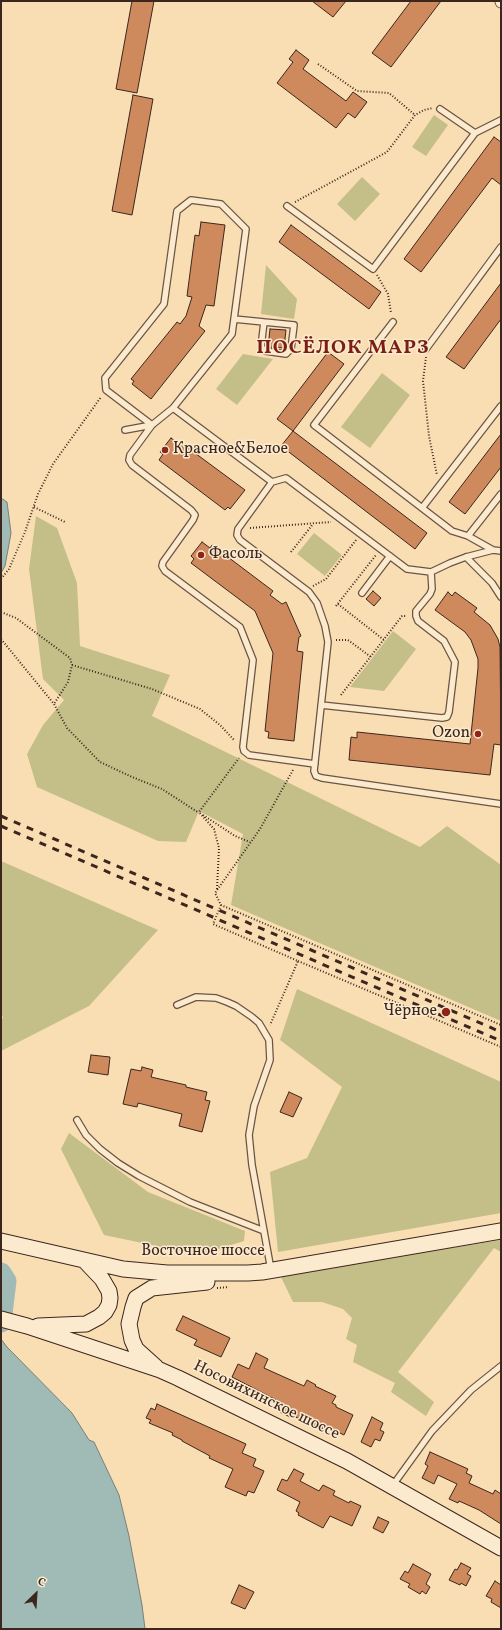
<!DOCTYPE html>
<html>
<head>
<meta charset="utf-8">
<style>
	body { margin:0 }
	#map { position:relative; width:502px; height:1630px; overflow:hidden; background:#f9deb3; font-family:Vollkorn,serif }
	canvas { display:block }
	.frame { position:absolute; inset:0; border:2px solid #3c261e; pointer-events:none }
	.north { position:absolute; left:16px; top:1574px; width:40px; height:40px; -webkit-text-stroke:3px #fbeace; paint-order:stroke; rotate:25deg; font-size:11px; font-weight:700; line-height:16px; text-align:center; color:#3c261e }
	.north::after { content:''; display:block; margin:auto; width:14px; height:18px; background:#3c261e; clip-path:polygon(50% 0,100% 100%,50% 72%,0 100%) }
</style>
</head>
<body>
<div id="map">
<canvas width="502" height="1630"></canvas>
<div class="frame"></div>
<div class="north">С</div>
</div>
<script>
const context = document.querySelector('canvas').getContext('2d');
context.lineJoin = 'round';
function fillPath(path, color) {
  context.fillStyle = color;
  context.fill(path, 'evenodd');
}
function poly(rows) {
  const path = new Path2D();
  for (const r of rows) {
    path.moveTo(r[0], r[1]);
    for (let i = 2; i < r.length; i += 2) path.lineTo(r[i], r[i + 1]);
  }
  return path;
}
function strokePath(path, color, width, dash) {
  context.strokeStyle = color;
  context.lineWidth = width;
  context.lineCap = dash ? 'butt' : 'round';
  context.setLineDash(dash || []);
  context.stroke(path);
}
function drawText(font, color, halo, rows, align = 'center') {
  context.font = font + ' Vollkorn,serif';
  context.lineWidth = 3;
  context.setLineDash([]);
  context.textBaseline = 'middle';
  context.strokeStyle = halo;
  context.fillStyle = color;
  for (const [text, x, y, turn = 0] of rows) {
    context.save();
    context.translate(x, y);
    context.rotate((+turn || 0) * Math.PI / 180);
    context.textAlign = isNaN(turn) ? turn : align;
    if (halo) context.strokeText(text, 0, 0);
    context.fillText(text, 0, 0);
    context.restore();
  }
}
const green = poly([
	[434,115,448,125,426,156,412,147],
	[362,177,380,194,355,221,337,204],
	[266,265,297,299,294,319,261,314],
	[243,354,273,359,237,405,216,389],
	[382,373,410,395,370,448,341,427],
	[36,516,57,528,77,583,80,646,170,675,152,716,420,847,447,826,501,865,501,1021,231,905,243,834,199,811,186,842,158,841,37,787,27,754,43,725,64,700,43,679,29,569],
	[314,533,342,555,325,576,297,554],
	[393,631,416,649,384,691,350,687],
	[1,861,158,930,89,1006,1,1051,1,1020,3,1018,1,1012],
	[297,989,501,1082,501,1213,278,1252,270,1172,307,1158,342,1087,280,1040],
	[69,1133,148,1192,245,1231,244,1241,200,1255,104,1235,61,1149],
	[501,1240,501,1252,494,1248,398,1372,434,1402,426,1416,391,1392,395,1383,353,1362,357,1345,346,1339,352,1318,343,1309,322,1302,293,1302,280,1275]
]);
const water = poly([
	[1,498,7,502,11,533,5,566,1,573,1,498],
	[1,1339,7,1347,72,1413,89,1440,94,1442,119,1495,129,1536,142,1605,145,1629,1,1629,1,1339]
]);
const river = poly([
	[1,1273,6,1281,1,1322]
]);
const building = poly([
	[132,1,154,1,137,93,116,89,132,1],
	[312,1,346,1,333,17,312,1],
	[411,1,441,1,391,67,372,53,411,1],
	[296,50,309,60,303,69,346,101,353,92,367,102,355,118,348,113,336,128,277,83,293,62,289,59,296,50],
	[133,95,153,99,132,215,112,211,133,95],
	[494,137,501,142,501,185,492,178,421,272,404,259,494,137],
	[201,222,225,225,214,306,206,305,199,326,205,331,151,399,132,384,134,381,131,379,177,322,180,324,186,316,192,297,187,296,195,235,199,236,201,222],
	[291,225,381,292,369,309,279,242,291,225],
	[501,283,501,319,464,369,446,357,501,283],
	[270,329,286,330,284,348,268,347,270,329],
	[328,352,344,364,293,431,277,419,328,352],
	[293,431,427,533,415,549,281,446,293,431],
	[501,434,501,467,465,514,449,502,501,434],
	[171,438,179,444,180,442,245,490,230,509,228,507,225,510,159,460,163,454,160,452,171,438],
	[202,542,210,548,212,545,273,591,270,595,282,604,286,602,301,636,299,637,297,651,303,652,294,741,268,738,269,732,265,731,273,653,255,611,191,563,194,559,191,556,202,542],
	[373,591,381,598,374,606,366,599,373,591],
	[448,592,452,596,455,592,477,608,474,612,490,625,498,639,500,647,501,745,494,744,490,775,349,760,351,737,357,738,357,732,470,744,478,668,478,659,471,640,465,632,435,610,448,592],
	[91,1055,110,1057,108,1075,88,1072,91,1055],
	[142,1067,153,1070,151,1077,186,1085,186,1087,207,1092,205,1100,210,1101,202,1132,179,1126,182,1114,138,1103,137,1107,123,1104,131,1069,141,1071,142,1067],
	[289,1092,302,1098,293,1117,280,1112,289,1092],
	[183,1316,230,1338,221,1357,194,1345,197,1340,176,1330,183,1316],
	[256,1353,268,1359,264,1368,304,1386,307,1380,316,1385,315,1386,336,1396,332,1403,336,1405,336,1407,353,1415,344,1435,324,1425,322,1429,291,1415,290,1417,280,1412,284,1404,232,1377,238,1364,249,1369,256,1353],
	[157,1404,246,1444,242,1453,256,1459,253,1466,264,1471,254,1493,248,1491,246,1496,225,1487,233,1469,209,1458,210,1456,182,1441,182,1440,172,1435,173,1433,149,1423,151,1420,146,1418,151,1408,155,1410,157,1404],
	[372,1417,383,1423,380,1430,384,1432,380,1441,375,1439,371,1447,361,1442,372,1417],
	[430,1452,468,1469,466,1473,472,1476,469,1483,493,1494,495,1490,501,1494,501,1524,479,1510,459,1501,458,1503,449,1499,457,1484,438,1475,434,1484,422,1478,428,1466,425,1464,430,1452],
	[294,1469,304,1474,300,1481,319,1491,323,1485,335,1491,333,1495,349,1503,350,1501,361,1506,352,1526,330,1516,323,1528,298,1515,299,1513,296,1511,300,1502,277,1490,282,1479,287,1481,294,1469],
	[378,1517,389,1522,383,1533,373,1528,378,1517],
	[461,1563,471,1568,467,1574,471,1576,466,1586,461,1583,460,1585,449,1580,455,1569,457,1570,461,1563],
	[413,1564,431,1574,426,1584,430,1587,426,1594,422,1591,420,1594,408,1587,410,1584,400,1579,405,1571,408,1573,413,1564],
	[495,1581,501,1585,501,1608,491,1602,492,1599,486,1596,495,1581],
	[239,1585,254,1592,245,1609,231,1603,239,1585]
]);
const path = poly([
	[318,64,357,91,389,93,415,115],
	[295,202,387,152,415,115,424,110,433,108],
	[377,275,388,294,391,313],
	[426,357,423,381,429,436,437,475],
	[34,507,65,522],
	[250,528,331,522],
	[291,552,313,524],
	[1,579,9,569,25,532,38,494,53,464,101,397],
	[313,586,326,579,356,540],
	[338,604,384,640],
	[336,606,376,555],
	[1,612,16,618,70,658,72,665,68,682,54,704],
	[1,639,54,704,67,728,100,762,132,777,162,789,199,813],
	[336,640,348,640,371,657],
	[72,665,152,689,200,709,220,725,235,741],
	[341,695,402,616,407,616],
	[293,770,260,829,215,893,221,905,501,1025],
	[203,815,235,836,250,842],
	[217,889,219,848,214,829,199,812,239,758],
	[221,905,213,924,298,961,270,1025],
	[298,961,501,1047],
	[217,1288,229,1287]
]);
const service = poly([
	[440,109,475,133],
	[287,206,373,269,475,133,501,120],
	[234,319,294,325,291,349,286,354,265,351,261,347,264,322],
	[393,322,314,425,452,531,468,536,493,550],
	[426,349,501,247],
	[173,408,272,482,286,478,407,569,431,572,450,563,466,557,493,550,501,551],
	[152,425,106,390,105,378,164,304,177,211,191,200,221,204,246,229,232,334,173,408,152,425,130,455,129,460,132,465,191,510,195,515,193,520,163,562,162,566,165,571,240,627,253,660,243,747,244,751,249,755,315,764],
	[125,430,152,425],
	[272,482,238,529,237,535,240,540,309,592,317,603,325,626,328,642,314,771,316,776,322,778,501,804],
	[422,508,501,406],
	[468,536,501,494],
	[466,557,492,583,501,597],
	[362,593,390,556],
	[321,705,442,718,447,717,449,712,455,662,444,641,418,621,416,616,416,611,430,594,432,589,431,572],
	[177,1005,196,997,216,998,227,1002,236,1006,252,1017,259,1023,269,1040,270,1060,254,1106,249,1135,252,1165,271,1270],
	[77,1120,86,1135,100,1149,118,1163,139,1176,190,1202,264,1231],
	[393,1485,432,1431,471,1390,501,1366]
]);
const minor = poly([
	[501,1,501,2]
]);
const secondary = poly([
	[1,1241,123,1269,167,1273,248,1273,262,1272,501,1231],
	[1,1319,27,1326,160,1370,178,1378,347,1461,501,1548],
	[38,1326,86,1324,99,1317,105,1312,109,1305,110,1298,109,1291,102,1279,85,1261],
	[156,1367,136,1349,132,1340,129,1324,133,1307,136,1298,152,1288,207,1282]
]);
const rail = poly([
	[1,816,501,1032],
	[1,826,501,1041]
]);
const markers = [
	[165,450,4,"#8f2418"],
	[201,555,4,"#8f2418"],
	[478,734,4,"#8f2418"],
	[446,1012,5,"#8f2418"]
];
const poiNames = [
	["Красное&Белое",173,450],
	["Фасоль",209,555],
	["Ozon",470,734,"right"],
	["Чёрное",437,1012,"right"]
];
const streetNames = [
	["Восточное шоссе",203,1252],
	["Носовихинское шоссе",266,1401,26]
];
const districtNames = [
	["ПОСЁЛОК МАРЗ",343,349]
];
fillPath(green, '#c4bf88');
fillPath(water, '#a0bbb5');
strokePath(water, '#787f79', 1);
strokePath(river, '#a0bbb5', 21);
fillPath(building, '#ce8a5d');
strokePath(building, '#3c261e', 1);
strokePath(service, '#6b5443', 8);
strokePath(minor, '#6b5443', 13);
strokePath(secondary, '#3c261e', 17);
strokePath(path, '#3c261e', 2, [1, 2]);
strokePath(service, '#fbeace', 5.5);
strokePath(minor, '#fbeace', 11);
strokePath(secondary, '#fbeace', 15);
strokePath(rail, '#3c261e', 3, [7, 7]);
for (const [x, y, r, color] of markers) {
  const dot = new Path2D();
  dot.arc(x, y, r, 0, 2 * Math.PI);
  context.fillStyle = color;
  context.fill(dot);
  strokePath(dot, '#fbeace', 1.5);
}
drawText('16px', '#3c261e', '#fbeace', poiNames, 'left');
drawText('16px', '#3c261e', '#fbeace', streetNames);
context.letterSpacing = '1px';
drawText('bold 20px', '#7a1f14', '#fbeace', districtNames);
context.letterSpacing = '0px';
</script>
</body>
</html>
